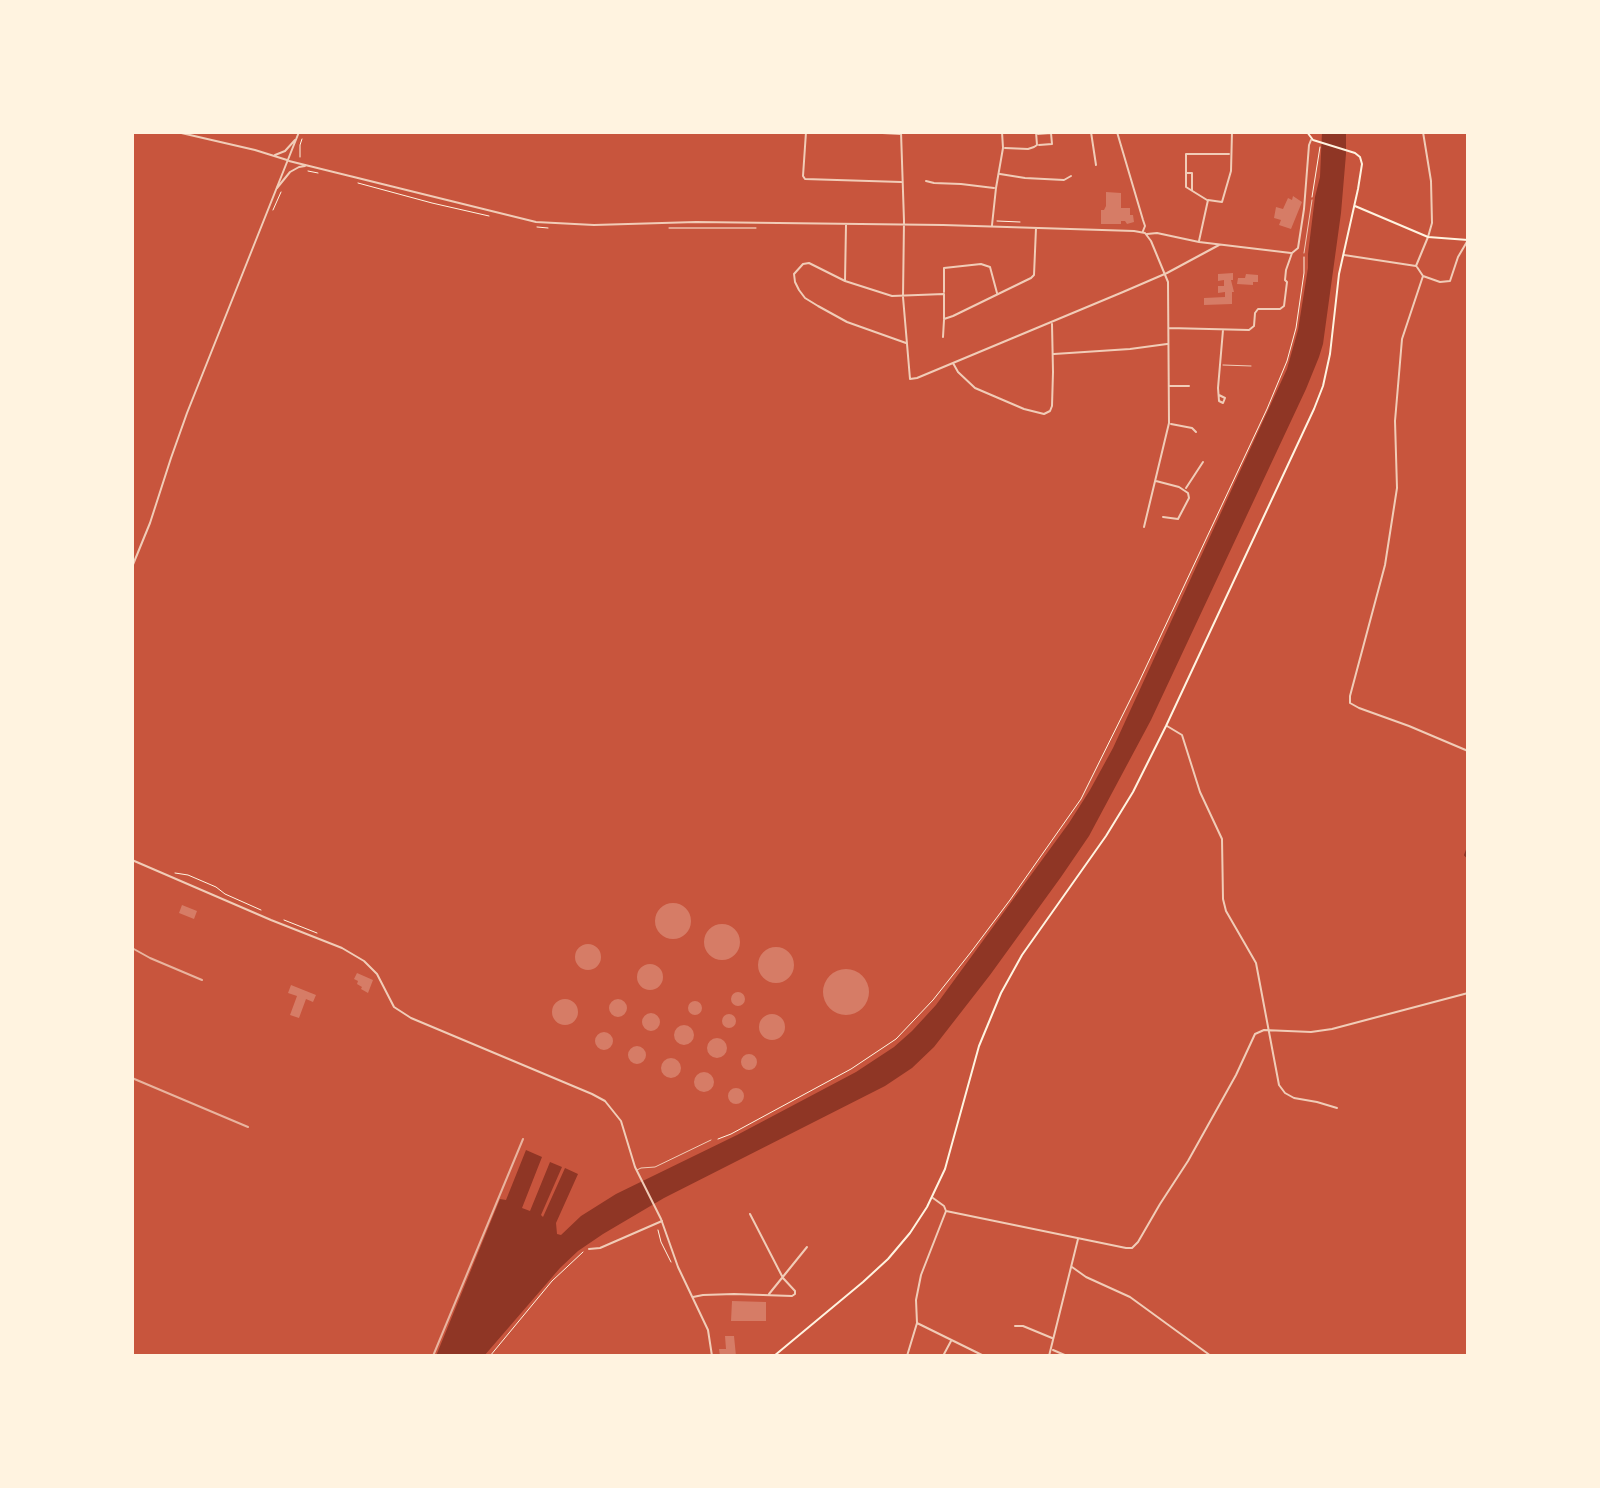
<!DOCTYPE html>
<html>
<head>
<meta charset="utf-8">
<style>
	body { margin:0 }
	#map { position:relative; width:1600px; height:1488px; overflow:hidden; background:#c8553d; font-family:"Archivo Narrow",sans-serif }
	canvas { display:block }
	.frame { position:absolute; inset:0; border:134px solid #fff3e0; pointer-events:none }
</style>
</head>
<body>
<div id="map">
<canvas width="1600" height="1488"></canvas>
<div class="frame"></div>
</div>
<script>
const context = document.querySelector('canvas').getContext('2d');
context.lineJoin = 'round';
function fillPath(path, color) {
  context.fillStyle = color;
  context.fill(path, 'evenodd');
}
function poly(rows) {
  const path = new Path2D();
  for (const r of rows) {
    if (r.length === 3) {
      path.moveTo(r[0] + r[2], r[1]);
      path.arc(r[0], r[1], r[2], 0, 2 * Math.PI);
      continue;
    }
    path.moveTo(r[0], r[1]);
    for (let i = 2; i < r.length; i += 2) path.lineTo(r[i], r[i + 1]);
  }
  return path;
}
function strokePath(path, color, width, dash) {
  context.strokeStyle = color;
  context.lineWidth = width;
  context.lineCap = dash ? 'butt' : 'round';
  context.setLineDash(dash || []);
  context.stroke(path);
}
const water = poly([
	[1322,132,1346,132,1346,154,1341,213,1323,344,1319,357,1306,389,1151,720,1089,836,1061,877,990,975,934,1047,912,1068,885,1086,664,1198,603,1234,578,1251,560,1268,484,1356,436,1356,500,1199,506,1200,526,1150,542,1157,522,1208,530,1211,550,1162,562,1167,541,1215,543,1217,565,1168,578,1174,556,1223,557,1234,561,1235,581,1216,616,1194,737,1135,856,1072,894,1047,912,1031,936,1005,1069,823,1090,790,1113,748,1287,369,1298,330,1308,268,1308,254,1315,197,1320,177]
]);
const stream = poly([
	[1468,847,1465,855,1468,858]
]);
const building = poly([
	[1106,192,1121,193,1121,208,1130,208,1130,215,1133,215,1134,222,1127,224,1125,221,1121,221,1121,224,1101,224,1101,210,1104,210,1106,206],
	[1293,196,1302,202,1291,229,1279,225,1281,220,1274,218,1276,207,1283,209,1288,198,1292,200],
	[1233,273,1233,280,1231,280,1234,292,1232,292,1232,304,1204,305,1204,298,1225,297,1225,292,1218,293,1218,286,1224,286,1224,280,1218,281,1218,274],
	[1246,274,1258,275,1258,282,1253,282,1253,285,1237,284,1238,278,1245,278],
	[673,921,18],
	[182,905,197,911,194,919,179,913],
	[722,942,18],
	[588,957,13],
	[776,965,18],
	[650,977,13],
	[846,992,23],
	[357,973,373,980,368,993,361,989,362,987,357,984,358,981,354,979],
	[291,985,316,995,313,1002,306,999,299,1018,290,1015,297,996,288,993],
	[738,999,7],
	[565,1012,13],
	[618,1008,9],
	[695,1008,7],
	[651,1022,9],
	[772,1027,13],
	[729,1021,7],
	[684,1035,10],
	[604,1041,9],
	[717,1048,10],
	[637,1055,9],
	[749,1062,8],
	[671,1068,10],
	[704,1082,10],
	[736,1096,8],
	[732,1301,766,1302,766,1321,731,1321],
	[725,1336,734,1336,736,1356,720,1356,719,1349,726,1349]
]);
const path = poly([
	[300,157,300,145,302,139],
	[308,171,318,173],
	[358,183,432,203,489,216],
	[1312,197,1320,147],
	[273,210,281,192],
	[997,221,1020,222],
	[537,227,548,228],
	[669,228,756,228],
	[175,873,188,875,216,887,225,894,261,910],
	[284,920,317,933],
	[718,1139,731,1134,851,1069,896,1039,933,1000,971,952,1010,900,1081,799,1139,682,1267,409,1287,361,1296,328,1304,273,1304,257],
	[658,1230,661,1242,671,1262],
	[490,1356,552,1281,583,1252]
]);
const service = poly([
	[1304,253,1312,200],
	[1223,365,1251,366],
	[637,1170,641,1168,655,1167,711,1140]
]);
const minor = poly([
	[806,132,803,176,805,179,901,182],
	[865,132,900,134],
	[901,132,904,221,903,297,910,379,917,378,1123,292,1167,273,1219,245],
	[1091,132,1096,165],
	[1117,132,1143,220,1145,226,1143,231],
	[1038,134,1051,133,1052,144,1039,145],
	[1005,148,1028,149,1034,147,1037,145,1036,132],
	[289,161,536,222,594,225,696,222,943,225,1134,231,1145,233,1151,241,1168,282,1169,423,1144,527],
	[1187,173,1192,173,1192,190],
	[1000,174,1025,178,1064,180,1071,176],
	[926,181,934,183,961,184,994,188],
	[277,188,290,172,299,167,305,166],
	[1207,200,1186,187,1186,154,1229,154],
	[846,225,845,281,892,296,944,294,944,319,953,316,1031,278,1034,275,1036,228],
	[992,225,996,188,1003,148,1002,132],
	[1147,234,1157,233,1199,242,1291,253],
	[1199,241,1208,200,1222,202,1231,171,1232,132],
	[1344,255,1416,266,1428,237,1432,223,1431,181,1423,132],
	[1417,267,1423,276,1440,282,1450,281,1458,257,1468,240],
	[1423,276,1402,339,1395,421,1397,488,1385,565,1350,696,1350,703,1359,708,1409,726,1468,751],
	[845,281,809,263,803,264,794,274,795,282,799,290,805,298,818,306,847,322,906,343],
	[944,292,944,268,981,264,990,267,997,293],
	[1169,328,1249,330,1254,326,1255,313,1258,309,1280,309,1284,306,1287,282,1285,280,1286,270,1292,253,1298,248,1304,209,1309,145,1311,140],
	[943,337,944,320],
	[1054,354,1130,349,1167,344],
	[953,363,958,372,975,388,1024,409,1044,414,1050,411,1052,406,1053,372,1052,324],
	[1170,386,1189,386],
	[1219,395,1225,398,1223,403,1219,401,1218,388,1223,330],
	[1171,424,1192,428,1196,432],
	[1156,481,1179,487,1188,493,1189,498,1178,519,1163,517],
	[1186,488,1203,462],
	[1167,726,1182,735,1200,792,1222,839,1223,899,1226,911,1256,963,1279,1085,1285,1093,1294,1098,1317,1102,1337,1108],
	[946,1211,1126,1248,1132,1248,1138,1242,1160,1204,1188,1161,1236,1075,1255,1034,1264,1030,1311,1032,1332,1029,1468,993],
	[589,1249,600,1248,662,1221],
	[1072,1267,1086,1277,1130,1297,1211,1356],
	[769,1294,807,1247],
	[693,1297,703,1295,734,1294,792,1296,795,1294,795,1291,783,1278,750,1214],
	[917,1323,984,1356],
	[1015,1326,1023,1326,1052,1338],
	[1053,1350,1067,1356],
	[907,1356,917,1323,916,1300,921,1275,946,1211,944,1206,933,1198],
	[943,1356,951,1341],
	[1049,1356,1078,1239]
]);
const tertiary = poly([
	[177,132,255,150,287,160],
	[275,155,285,151,295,140],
	[132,567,150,523,171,458,187,413,299,132],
	[132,860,271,920,342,948,364,961,377,974,394,1007,411,1018,592,1094,605,1101,621,1121,635,1167,661,1219,678,1267,708,1330,712,1356]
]);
const secondary = poly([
	[1355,206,1428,237,1468,240],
	[774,1356,863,1282,888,1259,910,1233,927,1207,945,1169,979,1046,1001,993,1022,955,1106,836,1133,792,1166,726,1314,409,1323,386,1330,354,1339,274,1358,189,1362,164,1360,157,1355,153,1313,140,1307,132]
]);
const rail = poly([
	[132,948,150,958,202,980],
	[132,1078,248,1127],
	[433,1356,523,1139]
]);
fillPath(water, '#8f3625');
strokePath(stream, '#8f3625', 2);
fillPath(building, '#d67c66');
strokePath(path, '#fff3e0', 1);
strokePath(service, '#f1ccb7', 1);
strokePath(minor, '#f1ccb7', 2);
strokePath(tertiary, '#f1ccb7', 2);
strokePath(secondary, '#fff3e0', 2);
strokePath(rail, '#e9b49f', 2);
</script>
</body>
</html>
